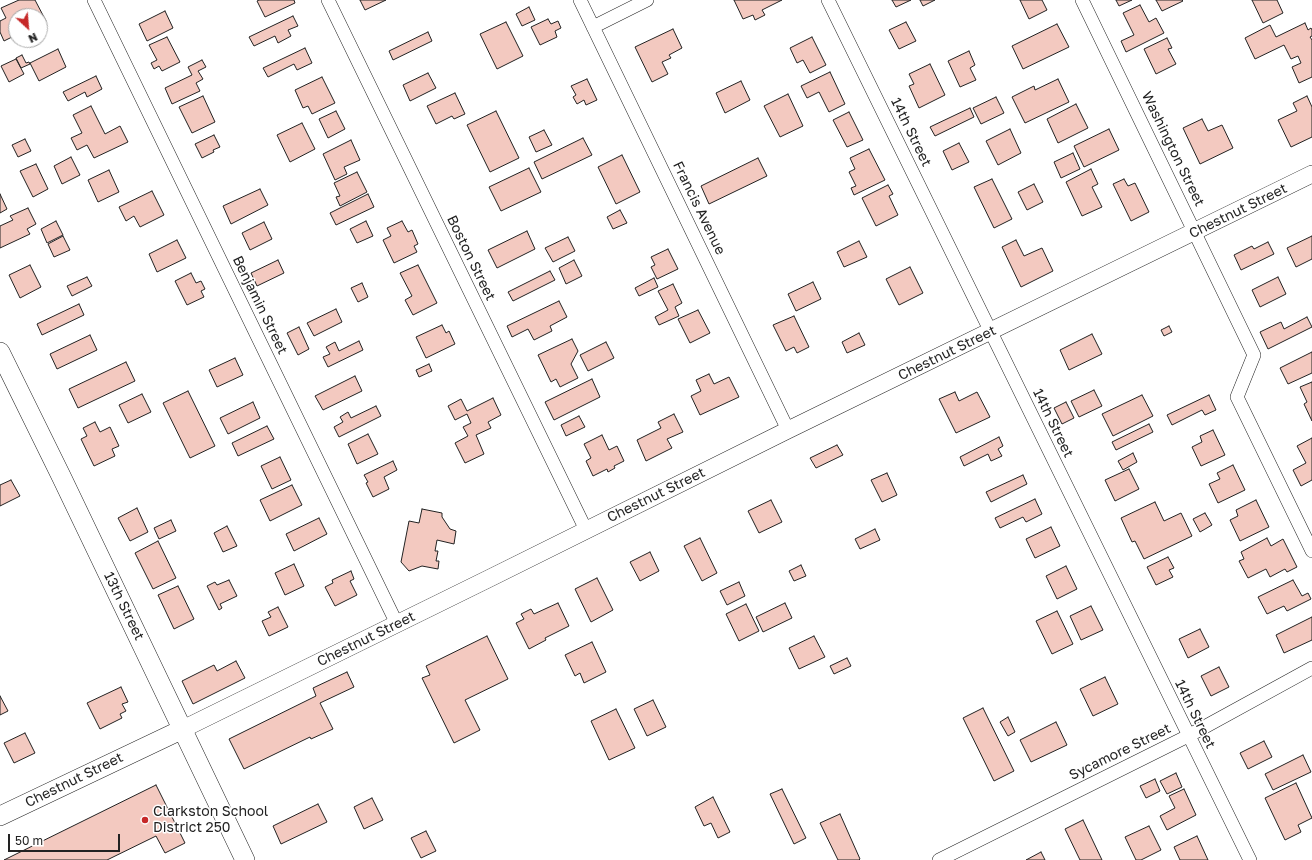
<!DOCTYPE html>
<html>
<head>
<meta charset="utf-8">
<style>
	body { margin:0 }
	#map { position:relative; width:1312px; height:860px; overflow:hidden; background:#fff; font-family:"Golos Text",sans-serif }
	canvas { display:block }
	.north { position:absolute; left:8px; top:8px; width:40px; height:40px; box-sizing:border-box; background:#fff; border:1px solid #a7a7a7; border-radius:50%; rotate:154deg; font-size:11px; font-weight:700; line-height:16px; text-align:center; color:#222 }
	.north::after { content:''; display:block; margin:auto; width:14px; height:18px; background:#c62828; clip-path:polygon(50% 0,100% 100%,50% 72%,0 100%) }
	.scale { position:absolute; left:8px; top:834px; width:112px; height:18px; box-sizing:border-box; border:2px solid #222; border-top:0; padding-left:5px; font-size:12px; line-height:14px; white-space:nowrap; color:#222; -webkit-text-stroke:3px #fff; paint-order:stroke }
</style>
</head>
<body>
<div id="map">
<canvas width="1312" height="860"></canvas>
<div class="north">N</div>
<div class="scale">50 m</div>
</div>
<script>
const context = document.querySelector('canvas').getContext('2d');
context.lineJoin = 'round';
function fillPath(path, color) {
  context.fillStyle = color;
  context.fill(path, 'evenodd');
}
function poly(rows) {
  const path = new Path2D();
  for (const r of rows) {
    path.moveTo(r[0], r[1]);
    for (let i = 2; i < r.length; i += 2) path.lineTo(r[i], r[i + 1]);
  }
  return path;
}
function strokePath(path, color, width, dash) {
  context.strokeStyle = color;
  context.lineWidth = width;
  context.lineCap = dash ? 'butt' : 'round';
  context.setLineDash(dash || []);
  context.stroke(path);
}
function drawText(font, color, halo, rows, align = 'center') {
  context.font = font + ' "Golos Text",sans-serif';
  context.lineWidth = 3;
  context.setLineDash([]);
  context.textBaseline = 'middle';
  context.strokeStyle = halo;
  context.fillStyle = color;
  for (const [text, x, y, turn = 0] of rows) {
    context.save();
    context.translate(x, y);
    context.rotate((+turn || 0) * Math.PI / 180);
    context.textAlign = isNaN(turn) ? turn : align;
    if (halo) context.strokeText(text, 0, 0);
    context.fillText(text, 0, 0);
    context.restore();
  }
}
const building = poly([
	[19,0,35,0,46,21,40,24,40,16,16,16,16,35,4,41,0,32,0,21,6,18,1,8,19,0],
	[259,0,294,0,295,3,265,17,257,1,259,0],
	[360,0,386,0,365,10,360,0],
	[734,0,782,0,762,10,765,15,755,20,753,15,743,19,734,0],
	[892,0,911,0,896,7,892,0],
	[920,0,935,0,923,6,920,0],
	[1020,0,1042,0,1047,10,1029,19,1020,0],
	[1116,0,1132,0,1119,6,1116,0],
	[1156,0,1182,0,1183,1,1162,11,1156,0],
	[1252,0,1277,0,1283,13,1263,23,1252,0],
	[1140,5,1149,22,1156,18,1164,33,1126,52,1121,41,1134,35,1123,13,1140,5],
	[529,7,535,20,522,26,516,14,529,7],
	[165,11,173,28,147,41,139,24,165,11],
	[293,16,298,26,288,30,291,36,278,43,275,36,254,46,249,37,293,16],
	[548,19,551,24,558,21,561,28,555,31,557,37,540,45,531,27,548,19],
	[506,22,523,56,497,69,480,34,506,22],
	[906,22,916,41,899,49,889,30,906,22],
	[1305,23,1308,30,1311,28,1312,30,1312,36,1310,37,1312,40,1312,77,1299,83,1292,67,1301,63,1298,56,1291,59,1284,45,1255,59,1245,38,1270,25,1276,37,1305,23],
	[1057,24,1069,47,1023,69,1012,46,1057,24],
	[673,29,682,48,669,55,671,58,662,62,668,74,652,82,635,47,673,29],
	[428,32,432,41,393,60,389,51,428,32],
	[167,37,180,62,162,71,159,66,154,69,151,63,157,60,149,45,167,37],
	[812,37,826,65,810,73,803,60,797,63,790,48,812,37],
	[1167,38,1172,48,1168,49,1176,64,1156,74,1144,49,1167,38],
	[305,48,312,63,297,70,294,64,268,77,263,68,305,48],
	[58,49,66,67,39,81,30,63,58,49],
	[969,51,975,65,970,68,976,80,960,87,948,61,969,51],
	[22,55,26,63,29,62,30,64,21,68,16,58,22,55],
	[16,59,24,74,9,82,1,66,16,59],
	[202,60,206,67,198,71,203,79,196,83,200,91,172,104,165,88,192,75,188,67,202,60],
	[930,64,945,95,919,108,909,86,914,84,909,74,930,64],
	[830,72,845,104,829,112,819,92,807,98,801,86,830,72],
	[428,73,436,88,410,101,403,85,428,73],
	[96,76,102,89,87,97,85,92,68,101,63,92,96,76],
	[322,77,335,103,312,114,308,106,303,108,295,90,322,77],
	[587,79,597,100,586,105,584,100,577,104,573,97,576,95,571,86,587,79],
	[1058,79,1069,102,1025,123,1012,97,1034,86,1035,90,1058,79],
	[741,81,750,100,725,113,716,93,741,81],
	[455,93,465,114,454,119,452,116,436,124,427,106,455,93],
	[788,94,803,126,780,137,764,106,788,94],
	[203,96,215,122,192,133,179,107,203,96],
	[1307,96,1312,107,1312,137,1291,147,1278,120,1297,111,1293,103,1307,96],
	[996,97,1004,113,981,124,973,108,996,97],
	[1076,104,1088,128,1058,143,1047,119,1076,104],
	[91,106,105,134,120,126,128,142,94,158,87,145,77,150,71,138,82,133,73,115,91,106],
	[970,108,974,117,935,136,930,127,970,108],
	[336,111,345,129,328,138,319,119,336,111],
	[496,111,519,158,490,172,467,125,496,111],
	[849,112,863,140,847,147,833,120,849,112],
	[1202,119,1208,131,1222,125,1233,148,1200,164,1183,128,1202,119],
	[302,123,315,149,290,162,277,135,302,123],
	[1010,129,1021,153,998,165,986,141,1010,129],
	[1109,129,1119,150,1084,167,1074,146,1109,129],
	[544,130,552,145,536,152,529,137,544,130],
	[214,135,220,147,213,150,214,152,202,158,195,144,214,135],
	[583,138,592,155,542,179,534,162,583,138],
	[25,139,31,151,18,157,12,145,25,139],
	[351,140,360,160,344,167,347,174,335,180,323,154,351,140],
	[959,143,969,162,952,170,943,151,959,143],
	[869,149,885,180,854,195,851,188,856,186,849,172,855,169,850,158,869,149],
	[1073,153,1080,169,1061,178,1054,162,1073,153],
	[622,155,640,192,616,204,598,167,622,155],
	[71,157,80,175,62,184,54,166,71,157],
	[758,158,767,176,709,204,701,186,758,158],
	[36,164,48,189,33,197,20,171,36,164],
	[529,168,541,192,501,211,489,187,529,168],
	[1091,169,1098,184,1092,187,1102,207,1082,216,1066,182,1091,169],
	[109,170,119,192,98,202,88,180,109,170],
	[357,172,367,192,340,206,336,197,340,196,334,183,357,172],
	[992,179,1012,219,994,228,974,187,992,179],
	[1124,179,1128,186,1135,183,1149,212,1131,221,1113,184,1124,179],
	[1034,184,1043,202,1027,210,1018,192,1034,184],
	[888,185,893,194,889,196,898,215,876,226,862,198,888,185],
	[260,189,268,205,231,224,223,206,260,189],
	[152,191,164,215,140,227,134,216,126,221,119,207,152,191],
	[0,194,7,209,0,213,0,194],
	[368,194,374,207,336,225,330,213,368,194],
	[28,208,36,224,27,229,30,234,0,248,0,226,13,220,10,216,28,208],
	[620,210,627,223,613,229,607,217,620,210],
	[56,221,63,235,47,243,41,229,56,221],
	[366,221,373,236,357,243,350,229,366,221],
	[402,221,408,232,412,230,418,244,414,246,417,252,394,263,383,240,391,236,387,228,402,221],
	[264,222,272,239,250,250,242,233,264,222],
	[527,231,535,249,497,268,488,250,527,231],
	[63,236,70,250,54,257,48,244,63,236],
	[1312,236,1312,259,1296,267,1287,248,1312,236],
	[568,237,575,251,553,262,545,248,568,237],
	[177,240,186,258,157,272,149,254,177,240],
	[1016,240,1024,256,1042,248,1053,271,1021,287,1002,247,1016,240],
	[859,241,867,257,844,267,837,252,859,241],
	[1268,242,1274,254,1241,270,1234,255,1252,246,1254,249,1268,242],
	[668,249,678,269,657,279,651,267,655,265,651,257,668,249],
	[278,260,284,273,257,286,251,273,278,260],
	[574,260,582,276,566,284,559,268,574,260],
	[30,265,41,287,20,298,9,275,30,265],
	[418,265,437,303,413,315,405,300,412,296,400,273,418,265],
	[910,267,923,293,899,305,886,279,910,267],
	[550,271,555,280,513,301,508,292,550,271],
	[191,273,196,283,201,281,205,289,201,291,204,297,187,305,175,281,191,273],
	[87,277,92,286,72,296,67,286,87,277],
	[1278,277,1286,294,1260,307,1252,290,1278,277],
	[654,278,658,287,639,296,635,288,654,278],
	[813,282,821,299,796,311,788,294,813,282],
	[362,283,368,297,358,302,351,288,362,283],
	[673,284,682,303,675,307,679,316,659,325,655,317,668,310,658,291,673,284],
	[559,301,567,317,550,326,552,331,534,340,528,329,512,337,507,326,559,301],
	[79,304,84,315,42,335,37,324,79,304],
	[336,309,342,322,314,336,307,323,336,309],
	[698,310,710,333,690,343,678,319,698,310],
	[794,316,809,347,797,353,794,347,786,351,773,325,794,316],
	[1307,317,1312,327,1268,349,1260,332,1281,322,1284,329,1307,317],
	[442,325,446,333,449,331,455,344,426,358,416,337,442,325],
	[1169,326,1172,332,1164,336,1161,330,1169,326],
	[299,327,309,349,298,355,287,333,299,327],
	[859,333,865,345,847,353,842,342,859,333],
	[1092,334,1102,354,1069,370,1060,350,1092,334],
	[90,335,97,350,57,369,50,354,90,335],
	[572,339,578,351,571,364,578,378,560,387,556,379,551,382,538,355,572,339],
	[359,341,363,350,328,367,323,357,330,354,326,347,335,342,339,351,359,341],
	[606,342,614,358,588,371,580,355,606,342],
	[1312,352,1312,373,1288,384,1280,368,1312,352],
	[235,358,243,375,217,387,209,370,235,358],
	[126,362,135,381,78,408,69,389,126,362],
	[429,364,432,371,419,377,416,370,429,364],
	[709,374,714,384,729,377,739,397,700,415,691,396,701,391,696,380,709,374],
	[355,376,362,391,323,410,315,396,355,376],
	[592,379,600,397,554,420,545,402,592,379],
	[1312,382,1312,421,1304,404,1307,402,1300,387,1312,382],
	[1094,390,1102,406,1079,417,1071,401,1094,390],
	[188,391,215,446,190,458,163,403,188,391],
	[955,392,959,401,977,392,990,417,956,433,939,399,955,392],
	[142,394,151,412,128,423,119,405,142,394],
	[1142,395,1153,416,1113,436,1102,414,1142,395],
	[1209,395,1216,410,1205,415,1202,410,1172,425,1167,415,1209,395],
	[493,398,501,415,488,422,491,428,476,435,484,454,465,463,455,443,468,436,463,427,471,423,467,414,455,420,448,406,461,399,467,411,493,398],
	[253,402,260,418,228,434,220,418,253,402],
	[1066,402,1074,418,1062,424,1054,408,1066,402],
	[376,406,381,416,339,437,334,427,343,422,340,417,348,412,351,418,376,406],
	[674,414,683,432,667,439,672,448,646,461,637,440,661,428,658,422,674,414],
	[579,416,585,427,566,436,561,425,579,416],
	[95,422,100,432,110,427,119,446,112,449,115,456,94,466,81,439,87,436,83,428,95,422],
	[1149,424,1153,432,1116,450,1112,442,1149,424],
	[267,426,274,439,238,456,232,443,267,426],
	[1213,430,1225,455,1201,466,1192,447,1202,442,1200,436,1213,430],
	[368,434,378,454,357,464,348,444,368,434],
	[602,435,609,450,617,446,624,461,614,466,615,468,608,472,607,469,593,476,586,461,591,458,584,444,602,435],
	[999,437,1003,446,998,449,1002,456,991,461,988,454,964,466,960,457,999,437],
	[1312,438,1312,480,1301,486,1293,470,1306,463,1297,446,1312,438],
	[837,445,843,455,816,468,810,458,837,445],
	[1133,453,1137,462,1123,470,1118,461,1133,453],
	[280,457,291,480,272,489,261,466,280,457],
	[393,461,397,470,384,477,389,489,373,497,366,483,368,482,364,475,393,461],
	[1233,465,1245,490,1218,503,1209,484,1220,479,1217,473,1233,465],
	[1129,469,1139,489,1115,501,1105,480,1129,469],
	[887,473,897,495,882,502,871,480,887,473],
	[1023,475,1027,484,991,502,986,492,1023,475],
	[11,480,20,496,0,506,0,485,11,480],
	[292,485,302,505,270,521,260,500,292,485],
	[1035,499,1042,514,1026,522,1023,517,1000,528,995,518,1035,499],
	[771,500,782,522,759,533,748,511,771,500],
	[1256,500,1269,527,1240,541,1230,520,1238,516,1236,510,1256,500],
	[1155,502,1164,521,1181,513,1192,536,1144,559,1135,541,1132,542,1121,518,1155,502],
	[137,508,148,532,130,541,118,518,137,508],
	[422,509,442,513,442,517,450,529,456,531,454,544,437,540,435,551,438,551,436,561,439,561,438,569,422,566,409,571,401,562,409,521,419,523,422,509],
	[1205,513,1212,525,1200,532,1193,519,1205,513],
	[319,518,327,534,294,551,286,534,319,518],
	[171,520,176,531,159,539,154,528,171,520],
	[227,526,237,546,223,552,214,533,227,526],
	[1051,527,1060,546,1035,558,1026,539,1051,527],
	[875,529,880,540,860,549,855,539,875,529],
	[700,538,717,573,702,581,684,546,700,538],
	[1267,538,1271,546,1283,539,1297,567,1287,572,1285,569,1270,577,1266,569,1248,578,1239,561,1244,559,1241,552,1267,538],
	[158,541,176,578,153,589,135,553,158,541],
	[650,552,659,571,640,581,630,562,650,552],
	[1168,557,1174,568,1169,570,1173,577,1156,585,1147,567,1168,557],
	[294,564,304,586,285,595,275,573,294,564],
	[801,565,806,576,794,581,789,571,801,565],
	[1066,566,1077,589,1057,599,1046,576,1066,566],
	[351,571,354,579,350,581,357,595,335,606,325,587,333,583,332,580,351,571],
	[597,578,613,610,591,622,575,589,597,578],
	[229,580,237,596,220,604,222,608,219,610,207,586,215,582,217,585,229,580],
	[1293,580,1302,596,1308,593,1311,599,1287,611,1284,606,1267,614,1258,597,1293,580],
	[739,582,745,596,727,605,720,591,739,582],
	[178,586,194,619,174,629,158,595,178,586],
	[558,603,569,626,545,638,546,640,529,649,516,623,524,619,521,614,531,609,534,614,558,603],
	[785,603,792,618,763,632,756,617,785,603],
	[746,604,759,631,739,641,726,614,746,604],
	[1091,606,1103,630,1081,640,1070,616,1091,606],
	[278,607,288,627,269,636,262,621,271,617,268,612,278,607],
	[1057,611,1073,644,1052,654,1036,621,1057,611],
	[1312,617,1312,640,1284,653,1276,635,1312,617],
	[1200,629,1209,647,1188,658,1179,639,1200,629],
	[487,636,508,679,465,700,480,730,454,743,422,678,430,675,426,666,487,636],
	[814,636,825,657,799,669,789,648,814,636],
	[592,642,606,672,584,683,580,673,575,676,565,655,592,642],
	[847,658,851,666,834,674,830,666,847,658],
	[236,661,245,678,193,704,182,681,214,665,217,671,236,661],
	[1219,667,1229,687,1211,696,1201,676,1219,667],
	[347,672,354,687,320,703,333,729,311,739,310,737,244,769,229,739,316,696,313,688,347,672],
	[1105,677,1118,704,1093,716,1080,689,1105,677],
	[121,687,128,702,122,704,126,711,120,714,122,718,100,729,87,703,121,687],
	[0,696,8,711,0,715,0,696],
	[653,700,666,727,647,736,634,709,653,700],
	[983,708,1014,771,994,781,963,718,983,708],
	[616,709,635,748,609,760,591,721,616,709],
	[1008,717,1015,732,1008,736,1000,722,1008,717],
	[1056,722,1067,745,1031,762,1020,740,1056,722],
	[25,733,35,753,14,763,4,743,25,733],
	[1264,741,1272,757,1248,769,1240,753,1264,741],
	[1303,755,1311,772,1273,790,1265,774,1303,755],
	[1176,773,1182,787,1167,794,1160,781,1176,773],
	[1155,779,1160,791,1146,798,1140,786,1155,779],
	[1296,783,1312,818,1298,825,1301,832,1285,840,1265,798,1296,783],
	[156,785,185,843,165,853,156,836,107,860,4,860,156,785],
	[782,789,806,838,794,844,770,794,782,789],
	[1184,789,1196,815,1167,830,1160,816,1175,808,1169,796,1184,789],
	[713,797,730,832,718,838,711,823,704,826,695,807,713,797],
	[372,798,383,820,364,829,354,807,372,798],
	[318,804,327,822,281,844,273,826,318,804],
	[840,814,860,859,859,860,838,860,820,823,840,814],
	[1083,820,1102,860,1080,860,1065,829,1083,820],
	[1149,826,1161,850,1141,860,1136,860,1125,837,1149,826],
	[426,831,436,851,421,858,411,838,426,831],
	[1197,836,1208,860,1180,860,1174,847,1197,836],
	[1041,852,1045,860,1026,860,1041,852]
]);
const minor = poly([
	[94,0,397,624],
	[328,0,586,530],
	[580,0,788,430],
	[828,0,1250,860],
	[1082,0,1254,355,1237,397,1312,551],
	[593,27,647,0],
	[939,860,1188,736,1312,668]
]);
const tertiary = poly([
	[183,729,486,580,788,430,1312,174]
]);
const secondary = poly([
	[0,352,62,478,245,860],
	[0,816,183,729]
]);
const markers = [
	[145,820,4,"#c62828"]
];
const streetNames = [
	["14th Street",911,132,64],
	["Washington Street",1173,149,64],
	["Francis Avenue",699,208,64],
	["Chestnut Street",1238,211,-26],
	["Boston Street",471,258,64],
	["Benjamin Street",260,305,64],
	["Chestnut Street",947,353,-26],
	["14th Street",1053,423,64],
	["Chestnut Street",656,495,-26],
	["13th Street",124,606,64],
	["Chestnut Street",366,639,-26],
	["14th Street",1195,714,64],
	["Sycamore Street",1120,752,-26],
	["Chestnut Street",74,780,-26]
];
const poiNames = [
	["Clarkston School",153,812],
	["District 250",153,828]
];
fillPath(building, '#f3c9c0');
strokePath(building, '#222', 1);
strokePath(minor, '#222', 14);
strokePath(tertiary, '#222', 18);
strokePath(secondary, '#222', 20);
strokePath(minor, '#fff', 13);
strokePath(tertiary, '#fff', 17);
strokePath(secondary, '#fff', 19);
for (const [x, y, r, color] of markers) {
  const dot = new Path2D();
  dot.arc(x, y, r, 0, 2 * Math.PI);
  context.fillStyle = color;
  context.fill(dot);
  strokePath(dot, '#fff', 1.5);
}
drawText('14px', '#222', '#fff', streetNames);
drawText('14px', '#222', '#fff', poiNames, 'left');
</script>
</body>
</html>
